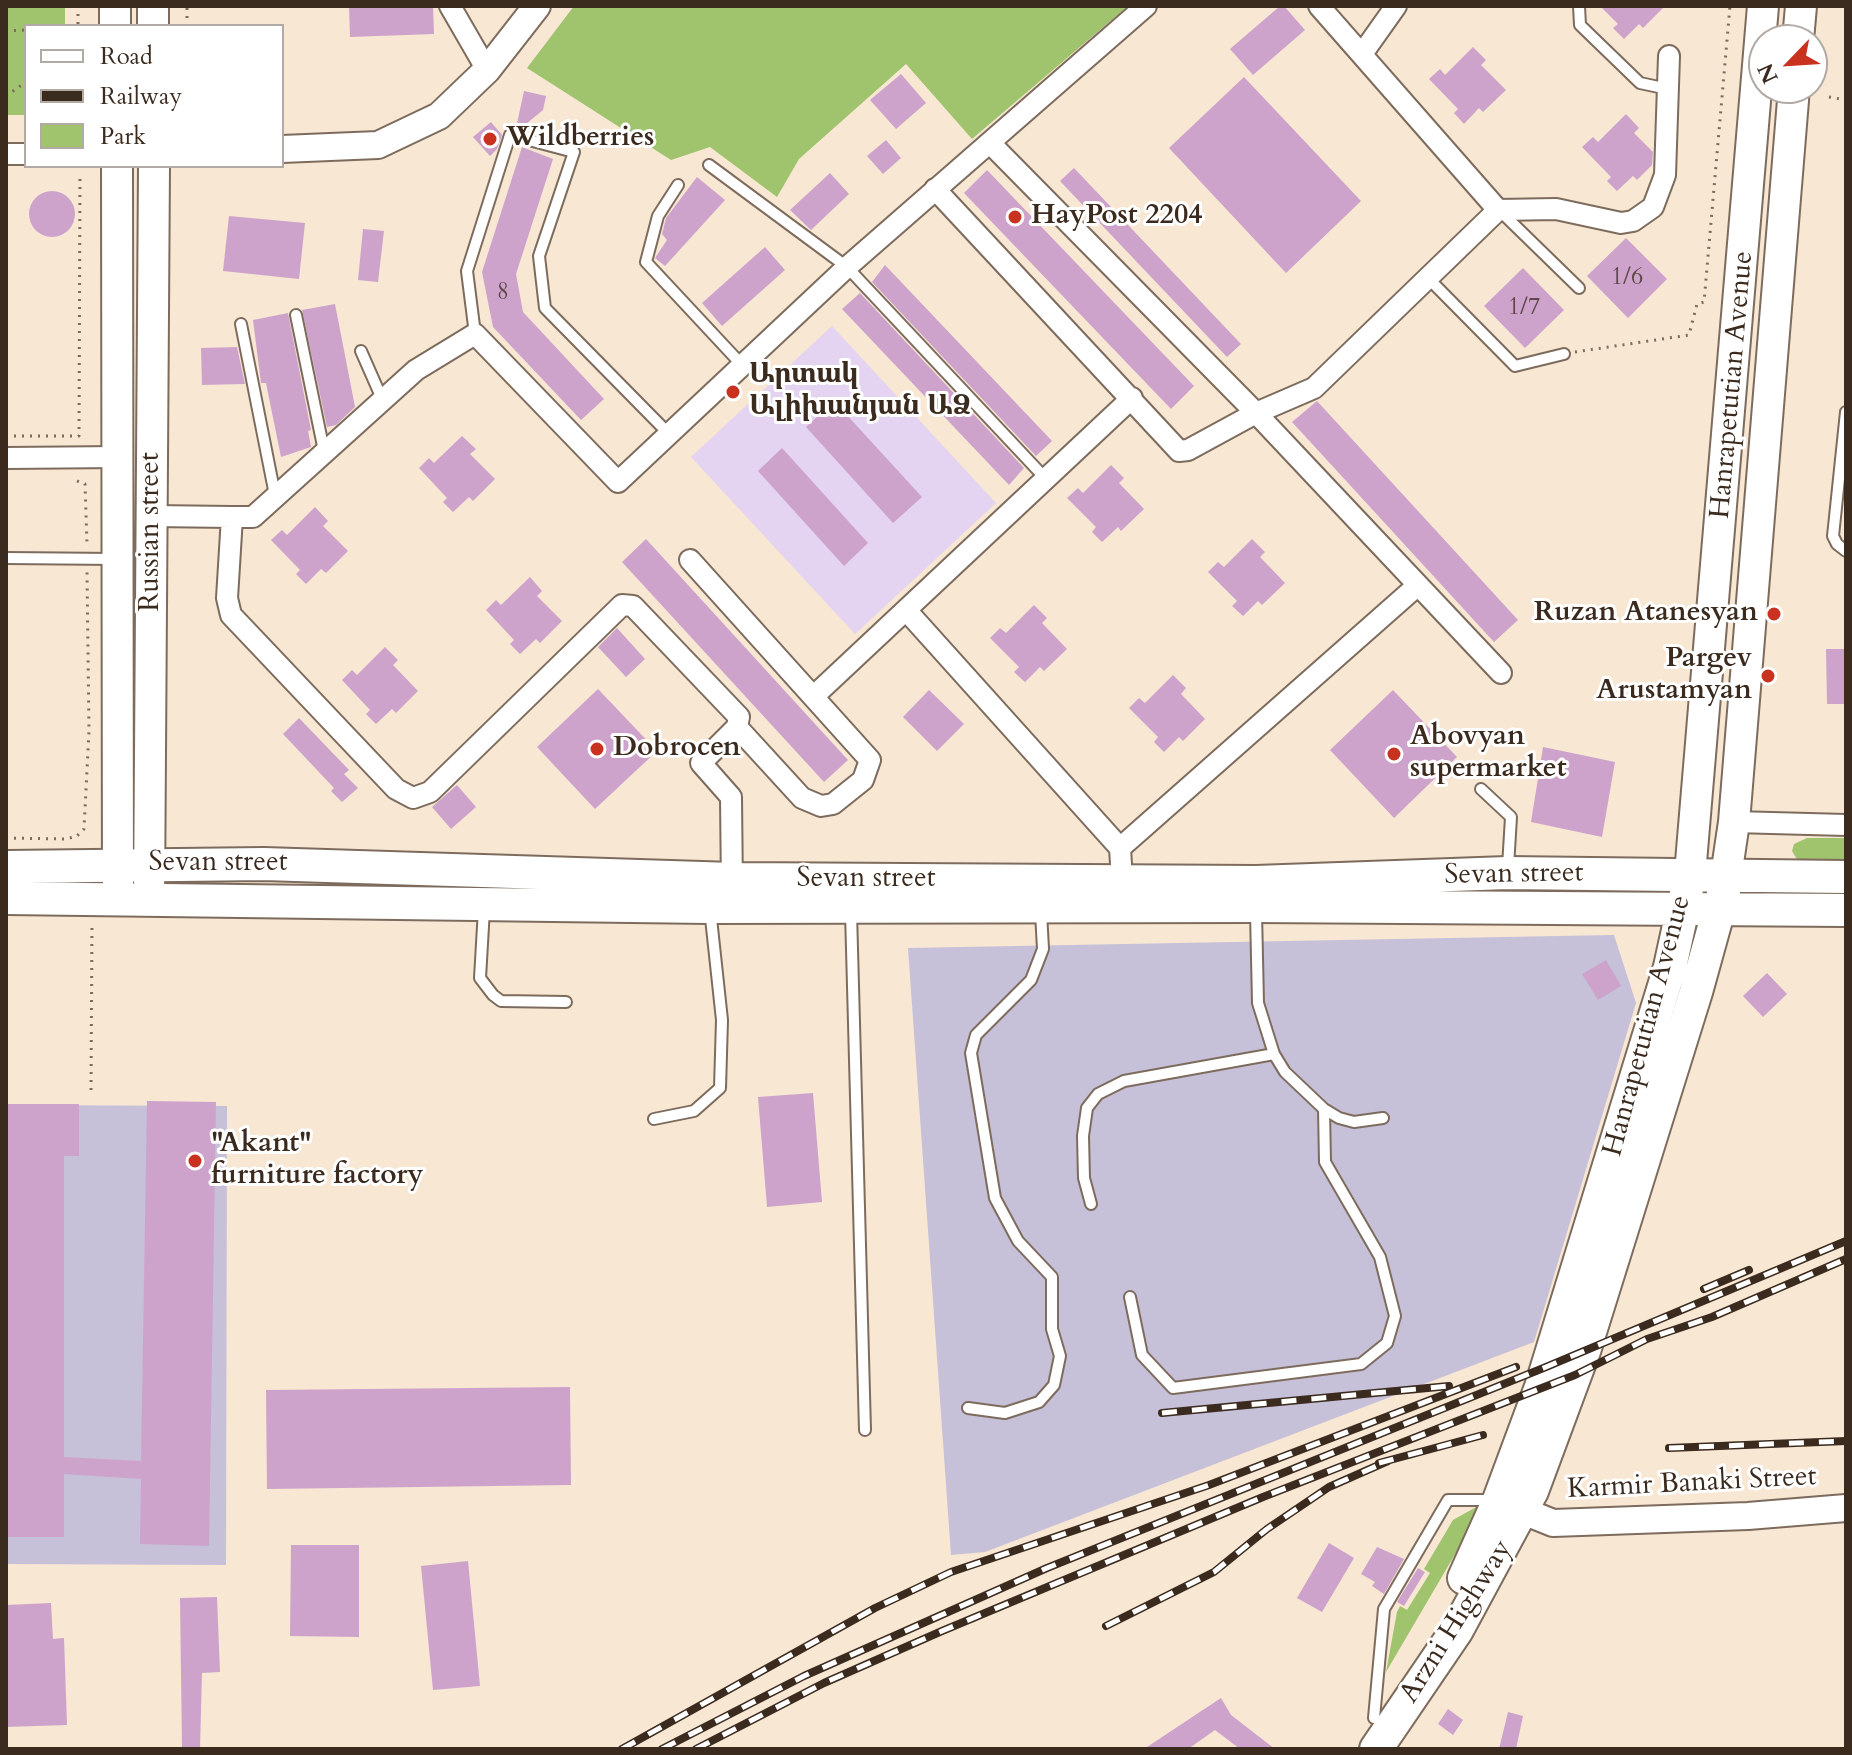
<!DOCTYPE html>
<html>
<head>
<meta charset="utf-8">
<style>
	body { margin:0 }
	#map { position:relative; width:1852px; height:1755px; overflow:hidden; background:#f7e7d3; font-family:Cardo,serif }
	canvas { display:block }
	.frame { position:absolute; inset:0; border:8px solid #3b2a1e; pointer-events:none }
	.legend { position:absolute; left:24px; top:24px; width:260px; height:144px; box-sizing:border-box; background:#fff; border:2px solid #b1aaa5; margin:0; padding:10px 14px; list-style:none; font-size:24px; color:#3b2a1e }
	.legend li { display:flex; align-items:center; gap:16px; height:40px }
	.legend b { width:40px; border:2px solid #b1aaa5 }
	.north { position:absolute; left:1748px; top:24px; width:80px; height:80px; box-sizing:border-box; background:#fff; border:2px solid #b1aaa5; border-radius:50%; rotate:245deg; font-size:22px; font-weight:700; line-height:32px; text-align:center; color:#3b2a1e }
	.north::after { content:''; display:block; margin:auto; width:28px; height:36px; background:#c8321e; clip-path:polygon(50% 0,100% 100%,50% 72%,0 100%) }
</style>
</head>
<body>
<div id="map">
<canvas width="1852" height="1755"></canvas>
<div class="frame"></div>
<ul class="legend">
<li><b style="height:10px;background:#fff"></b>Road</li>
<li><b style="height:10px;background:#3b2a1e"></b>Railway</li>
<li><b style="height:22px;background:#a0c36d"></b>Park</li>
</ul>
<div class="north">N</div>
</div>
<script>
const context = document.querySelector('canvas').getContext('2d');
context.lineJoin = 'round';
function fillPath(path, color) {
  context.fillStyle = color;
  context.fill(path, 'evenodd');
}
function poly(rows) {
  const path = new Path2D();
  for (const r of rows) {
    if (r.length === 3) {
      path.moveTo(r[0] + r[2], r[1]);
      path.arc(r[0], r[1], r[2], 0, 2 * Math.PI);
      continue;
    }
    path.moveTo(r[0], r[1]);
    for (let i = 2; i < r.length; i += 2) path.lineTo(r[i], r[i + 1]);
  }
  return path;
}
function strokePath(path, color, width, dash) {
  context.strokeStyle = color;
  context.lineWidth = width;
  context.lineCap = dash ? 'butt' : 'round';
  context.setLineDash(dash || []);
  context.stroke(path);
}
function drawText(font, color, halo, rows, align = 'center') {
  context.font = font + ' Cardo,"Noto Serif Armenian",serif';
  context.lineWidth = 6;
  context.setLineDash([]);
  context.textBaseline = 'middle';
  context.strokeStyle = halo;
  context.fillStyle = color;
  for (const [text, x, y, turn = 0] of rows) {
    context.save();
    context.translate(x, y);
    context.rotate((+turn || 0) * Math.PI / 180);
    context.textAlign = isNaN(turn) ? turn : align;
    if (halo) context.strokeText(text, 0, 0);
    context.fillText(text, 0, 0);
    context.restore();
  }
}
const built = poly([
	[832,326,996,503,855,634,691,457]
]);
const industrial = poly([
	[1614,935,1636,1003,1534,1342,985,1552,951,1555,908,948],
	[6,1105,227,1106,226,1565,6,1564]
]);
const green = poly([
	[6,6,65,6,65,26,26,26,26,115,6,115],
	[574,6,1128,6,972,139,906,64,799,159,777,197,710,147,671,160,527,68],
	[1807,838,1846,838,1846,864,1798,861,1792,851,1794,844],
	[1478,1506,1481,1510,1386,1672,1397,1612,1400,1606,1407,1610,1430,1573,1424,1569,1453,1520]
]);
const building = poly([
	[349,6,433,6,434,34,350,37],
	[1280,6,1284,6,1305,30,1253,75,1230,49],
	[1600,6,1665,6,1643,28,1639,24,1624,39,1613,28,1618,24],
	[1473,47,1486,60,1481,65,1506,90,1483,112,1479,108,1464,124,1454,113,1458,109,1429,79,1440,69,1445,75],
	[901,74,926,103,896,129,870,100],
	[1244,77,1361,201,1286,273,1169,148],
	[524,91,546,96,543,110,520,129,516,128],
	[1626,114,1639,128,1634,133,1653,152,1652,165,1637,180,1633,176,1617,191,1607,181,1611,177,1582,147,1593,137,1598,142],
	[491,122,502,135,497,149,490,156,473,137],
	[886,140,901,158,883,174,867,156],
	[522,147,553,159,516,274,523,312,604,399,581,420,493,327,482,272],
	[1074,168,1241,344,1227,357,1060,181],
	[987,170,1194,386,1171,409,964,193],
	[830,173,849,194,811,230,790,210],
	[697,177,725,200,665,266,655,258,667,240,662,234,666,218],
	[52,214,23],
	[229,216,305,223,299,279,223,271],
	[363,229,384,231,378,282,358,280],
	[1626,238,1667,279,1628,318,1587,276],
	[765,247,785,270,722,326,702,303],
	[885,265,1052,441,1036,456,872,282],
	[1523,268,1564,310,1525,348,1484,306],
	[860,293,1024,468,1009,485,842,309],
	[335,304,355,407,336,425,327,427,302,310],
	[288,313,311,430,308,431,311,447,281,457,266,383,261,383,253,320],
	[237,347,245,384,202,385,201,348],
	[834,401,922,497,893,523,806,427],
	[1317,401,1518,620,1494,642,1292,422],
	[462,436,476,449,470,454,495,479,473,501,469,497,453,512,443,502,447,498,419,468,429,458,434,463],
	[782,448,868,543,844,566,758,471],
	[1111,465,1124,478,1119,483,1144,509,1121,531,1118,527,1102,542,1092,532,1096,527,1067,498,1078,488,1083,493],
	[315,507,328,521,323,526,348,551,326,573,321,569,306,584,296,574,300,570,271,540,282,530,287,535],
	[646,539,848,760,824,782,622,562],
	[1252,539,1265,552,1260,557,1285,583,1262,605,1258,601,1243,616,1232,606,1237,601,1208,572,1218,562,1224,567],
	[530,577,542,591,537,596,562,621,540,643,536,639,520,654,510,644,514,640,486,610,496,600,501,605],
	[1034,605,1047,618,1042,623,1067,649,1044,671,1040,667,1025,682,1014,672,1019,667,990,638,1000,628,1006,633],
	[617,628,645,659,626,677,598,647],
	[385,647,398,660,393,665,418,691,396,713,392,709,376,724,366,714,370,710,342,680,352,670,357,675],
	[1826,649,1846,649,1846,704,1827,704],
	[1173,675,1186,688,1181,694,1205,719,1183,741,1179,737,1164,752,1154,742,1158,737,1129,708,1139,698,1145,703],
	[598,689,657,751,595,809,537,747],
	[929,690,964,724,937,751,903,717],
	[1393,690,1457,757,1394,818,1330,750],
	[299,718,349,770,344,774,358,788,342,802,331,791,334,788,283,734],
	[1543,747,1615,762,1602,837,1531,822],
	[457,785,476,807,451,829,432,807],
	[1606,960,1621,986,1598,1000,1582,974],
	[1767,973,1787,994,1763,1017,1743,996],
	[813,1093,822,1202,767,1207,758,1097],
	[147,1101,216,1102,209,1546,140,1544,141,1479,64,1474,64,1537,6,1537,6,1104,79,1104,79,1156,64,1156,64,1457,141,1461],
	[570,1387,571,1485,267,1489,266,1390],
	[1329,1543,1354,1558,1322,1612,1297,1598],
	[291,1545,359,1545,359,1637,290,1636],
	[1377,1547,1404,1559,1384,1594,1372,1586,1375,1582,1361,1574],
	[468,1561,480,1686,433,1690,421,1566],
	[1418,1568,1425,1572,1404,1606,1397,1602],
	[217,1597,220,1672,202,1673,200,1749,182,1749,180,1598],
	[51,1603,53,1639,64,1638,67,1725,6,1727,6,1605],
	[1221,1698,1231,1715,1275,1749,1240,1749,1215,1730,1188,1749,1144,1749],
	[1448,1709,1463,1720,1453,1735,1438,1724],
	[1508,1712,1523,1716,1516,1749,1499,1749]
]);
const path = poly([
	[78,6,78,26],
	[187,26,187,6],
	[6,31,26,30],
	[6,96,26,82],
	[1829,97,1846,100],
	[1575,352,1689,335,1697,304,1704,302,1730,6],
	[6,436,79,436,80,173],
	[77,481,85,484,87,544],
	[6,838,66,839,77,836,84,829,89,731,87,572],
	[91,1090,92,924]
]);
const service = poly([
	[1579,6,1580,25,1640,83,1668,89],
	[709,165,847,267,1046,479],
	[678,185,658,216,646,262,742,365],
	[1500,211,1579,288],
	[1428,278,1515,366,1564,354],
	[296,315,324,451],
	[241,324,275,495],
	[475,334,467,271,510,135,574,152,539,256,545,308,669,434],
	[361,351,383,401],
	[1846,412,1833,536,1837,544,1846,551],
	[6,558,116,559],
	[1481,789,1511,817,1508,867],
	[484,909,480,978,493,995,501,1001,566,1002],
	[851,912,865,1430],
	[1256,912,1258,1003,1274,1054,1285,1072,1324,1109,1339,1118,1354,1122,1383,1118],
	[654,1119,694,1111,720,1088,722,1020,710,909],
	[1091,1204,1084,1178,1083,1136,1087,1108,1098,1094,1124,1081,1274,1054],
	[1130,1297,1142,1355,1173,1388,1361,1364,1387,1343,1395,1316,1380,1257,1325,1162,1324,1109],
	[968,1408,1005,1413,1039,1402,1054,1385,1060,1356,1052,1329,1052,1277,1018,1241,995,1198,971,1053,976,1035,1031,980,1043,949,1041,912],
	[1374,1718,1384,1609,1448,1500,1493,1500]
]);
const minor = poly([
	[450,6,487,70],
	[1319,6,1498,210,1556,209,1621,223,1633,221,1653,207,1665,175,1669,56],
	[1362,54,1396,6],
	[990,143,1256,413,1501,673],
	[6,154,26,154],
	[935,189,1179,451,1188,450,1256,413,1314,388,1498,210],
	[6,458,120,457],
	[152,516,232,517,227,598,231,615,396,789,413,798,430,792,622,605,633,606,739,717,737,727,701,763,731,797,732,891],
	[232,517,253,517,416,370,475,334,618,482,847,267,1146,6],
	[690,560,870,760,863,780,833,804,821,806,802,798,737,727],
	[906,610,1120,848],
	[814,696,1132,398],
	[1734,822,1846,825],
	[1122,881,1120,848,1418,585]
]);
const tertiary = poly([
	[282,149,378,145,439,116,487,70,537,6],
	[1506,1504,1553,1523,1748,1516,1846,1508]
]);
const secondary = poly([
	[115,6,115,26],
	[153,6,153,26],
	[1798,40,1801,6],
	[117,166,118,898],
	[1690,874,1763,6],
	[1726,876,1734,822,1794,88],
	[149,899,154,166]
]);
const primary = poly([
	[6,867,264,864,733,879,1256,882,1507,873,1846,877],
	[6,898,709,907,1256,906,1846,910],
	[1464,1578,1499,1500,1541,1387,1670,967,1687,889],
	[1376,1749,1457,1630,1532,1491,1584,1351,1696,992,1724,891]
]);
const rail = poly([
	[1704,1289,1749,1270],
	[1162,1413,1449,1386],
	[1669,1448,1846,1441],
	[1379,1463,1483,1435],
	[1106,1626,1214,1572,1267,1529,1329,1487,1388,1461],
	[622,1749,875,1608,951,1572,1209,1485,1516,1367],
	[662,1749,804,1676,1047,1568,1546,1367,1846,1241],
	[696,1749,824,1683,942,1631,1263,1497,1575,1375,1647,1339,1712,1317,1846,1259]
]);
const markers = [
	[490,139,8,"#c8321e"],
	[1015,217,8,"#c8321e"],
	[733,392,8,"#c8321e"],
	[1774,614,8,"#c8321e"],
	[1768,676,8,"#c8321e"],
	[597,749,8,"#c8321e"],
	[1394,754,8,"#c8321e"],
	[195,1161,8,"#c8321e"]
];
const numberNames = [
	["1/6",1627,278],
	["8",503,293],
	["1/7",1524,308]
];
const poiNames = [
	["Wildberries",506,139],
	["HayPost 2204",1031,217],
	["Արտակ",749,376],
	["Ալիխանյան ԱՁ",749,408],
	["Ruzan Atanesyan",1758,614,"right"],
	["Pargev",1752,660,"right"],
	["Arustamyan",1752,692,"right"],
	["Abovyan",1410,738],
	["supermarket",1410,770],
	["Dobrocen",613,749],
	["\"Akant\"",211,1145],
	["furniture factory",211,1177]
];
const streetNames = [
	["Hanrapetutian Avenue",1733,385,-85],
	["Russian street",152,532,-90],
	["Sevan street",218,864],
	["Sevan street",1514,875,-1],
	["Sevan street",866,880],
	["Hanrapetutian Avenue",1648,1026,-75],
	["Karmir Banaki Street",1692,1484,-3],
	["Arzni Highway",1457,1622,-58]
];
fillPath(built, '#e4d3f1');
fillPath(industrial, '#c6c0d9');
fillPath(green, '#a0c36d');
fillPath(building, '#cda3cc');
strokePath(service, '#7d6c5d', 14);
strokePath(minor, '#7d6c5d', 24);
strokePath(tertiary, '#7d6c5d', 30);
strokePath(secondary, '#7d6c5d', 34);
strokePath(primary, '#7d6c5d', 36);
strokePath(path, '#7d6c5d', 3, [2, 6]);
strokePath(service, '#fff', 10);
strokePath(minor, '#fff', 20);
strokePath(tertiary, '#fff', 26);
strokePath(secondary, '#fff', 30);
strokePath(primary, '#fff', 32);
strokePath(rail, '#3b2a1e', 8);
strokePath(rail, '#fff', 5, [15]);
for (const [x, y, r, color] of markers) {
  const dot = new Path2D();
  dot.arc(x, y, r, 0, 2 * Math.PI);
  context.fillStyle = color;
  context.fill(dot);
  strokePath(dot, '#fff', 3);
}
drawText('24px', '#60484a', null, numberNames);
drawText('bold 28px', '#3b2a1e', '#fff', poiNames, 'left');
drawText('28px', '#3b2a1e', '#fff', streetNames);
</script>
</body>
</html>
